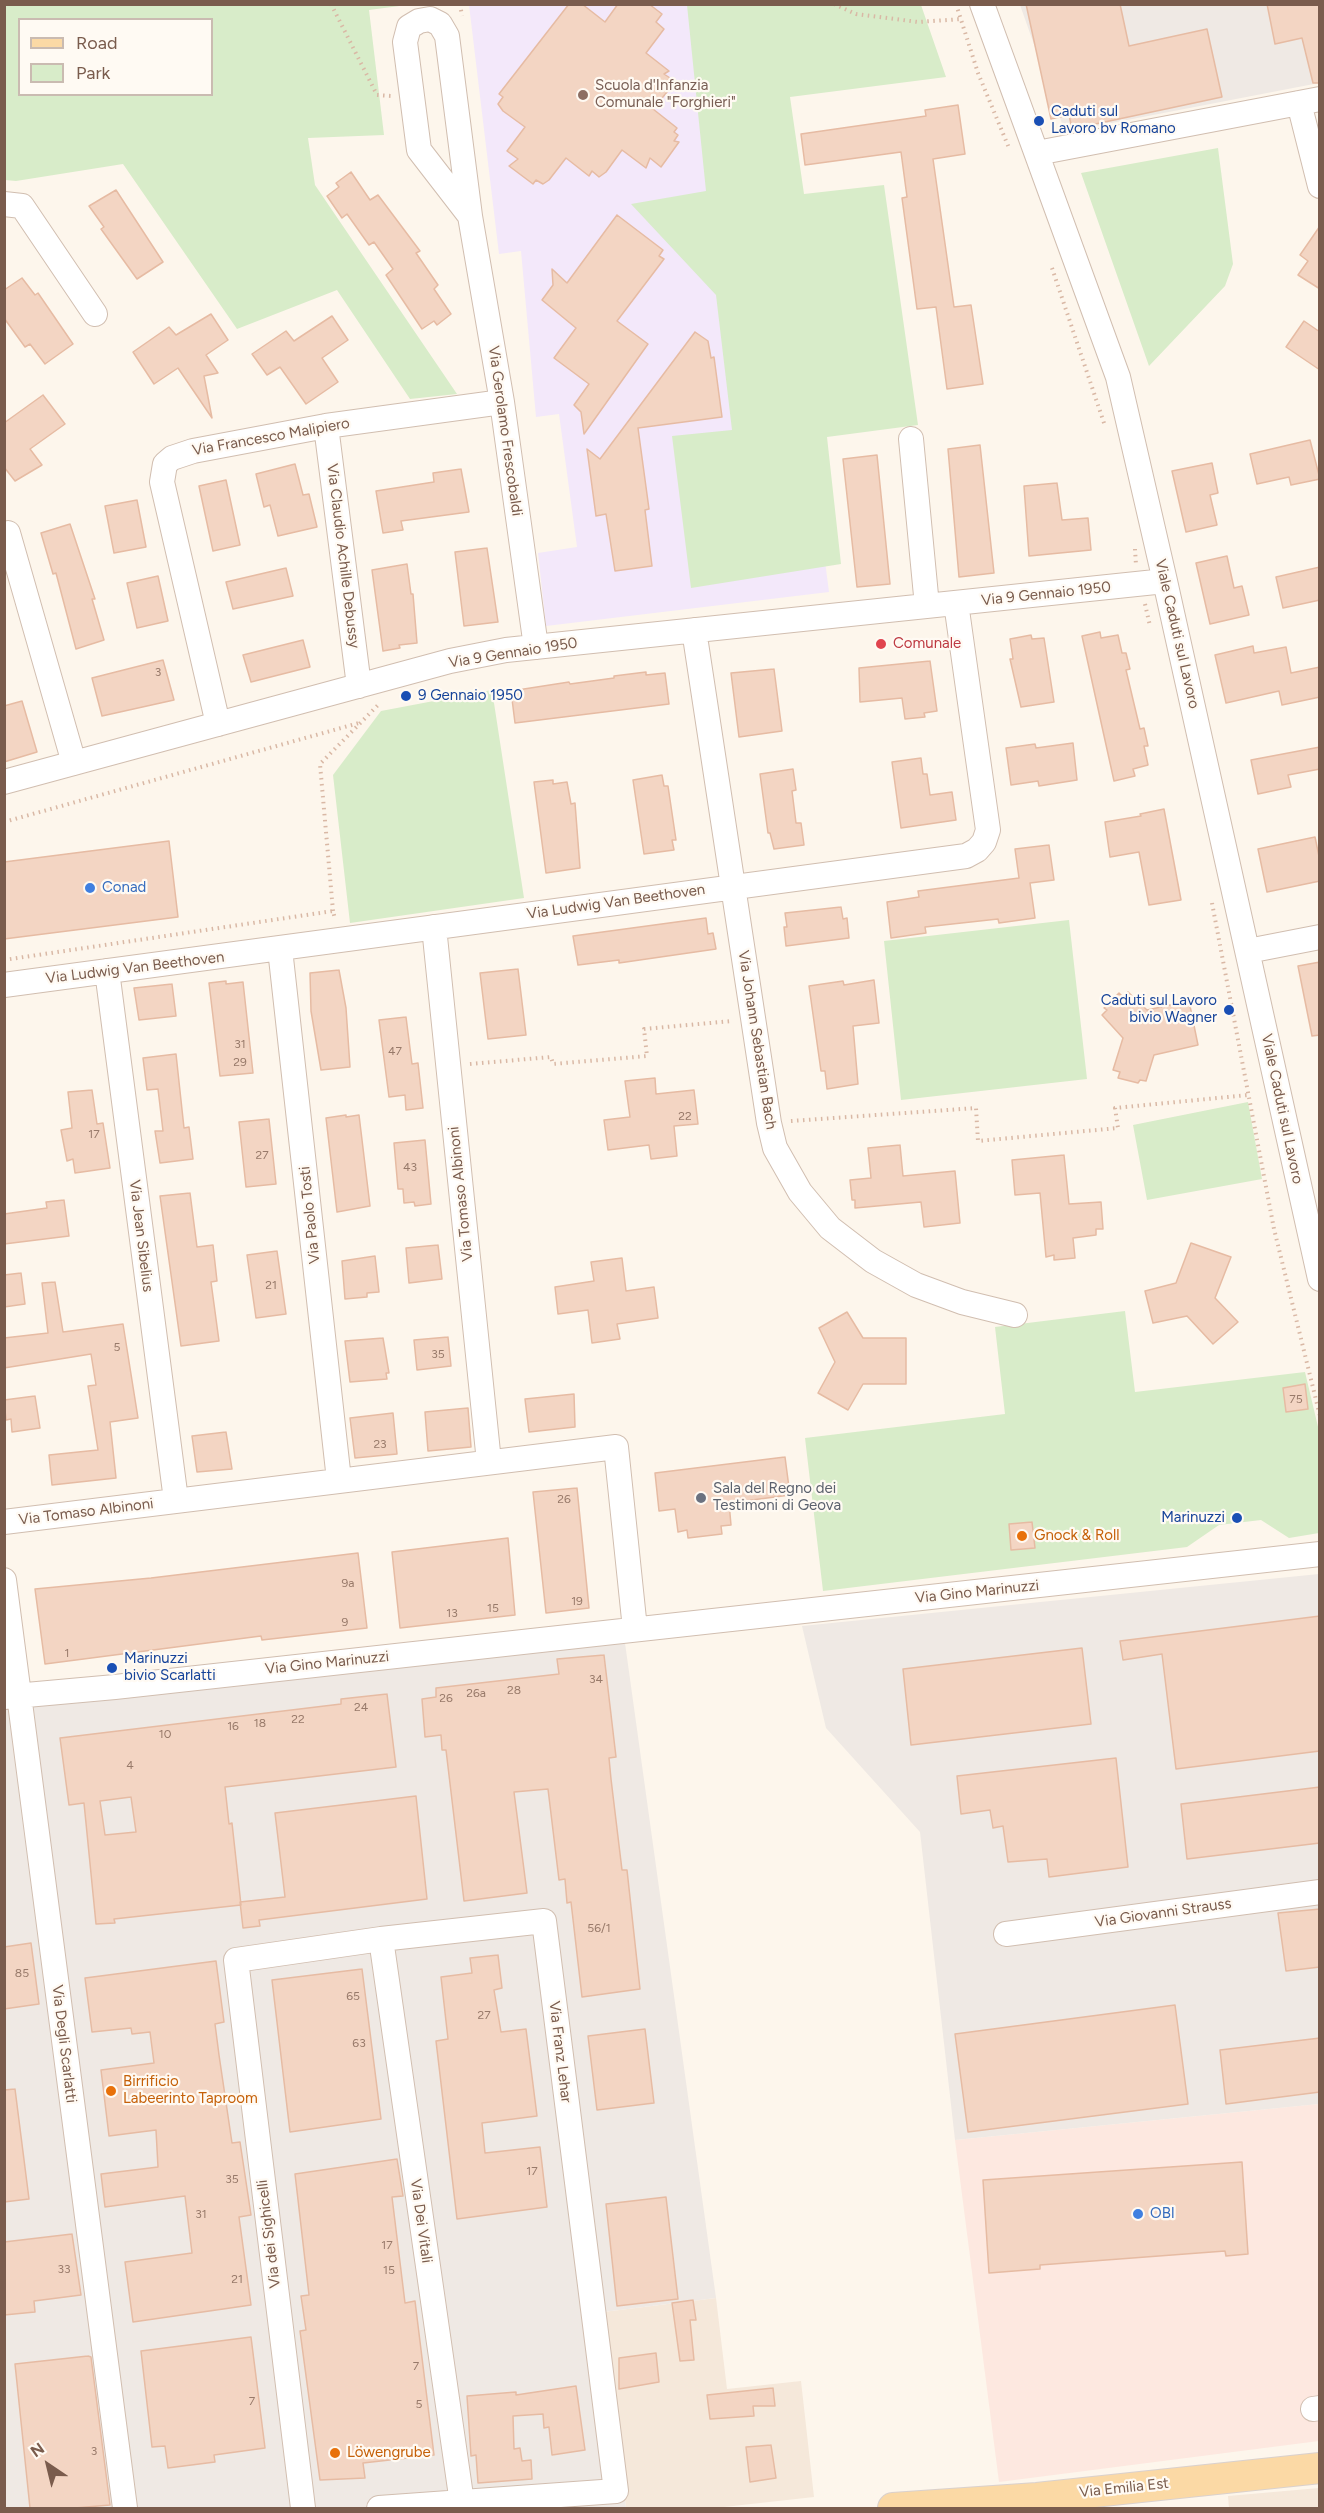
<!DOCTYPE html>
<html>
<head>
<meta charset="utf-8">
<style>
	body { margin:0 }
	#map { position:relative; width:1324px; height:2513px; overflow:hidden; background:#fdf6ec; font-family:Figtree,sans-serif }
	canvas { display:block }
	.frame { position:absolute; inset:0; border:6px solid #7a5c4d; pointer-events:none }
	.legend { position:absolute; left:18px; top:18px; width:195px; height:78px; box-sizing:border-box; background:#fffaf3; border:2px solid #cabbb1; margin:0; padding:8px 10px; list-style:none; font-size:18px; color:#7a5c4d }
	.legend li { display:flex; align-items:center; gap:12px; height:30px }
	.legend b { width:30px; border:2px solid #cabbb1 }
	.north { position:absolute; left:18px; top:2435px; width:60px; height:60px; -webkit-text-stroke:4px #fffaf3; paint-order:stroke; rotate:325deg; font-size:16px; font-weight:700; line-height:24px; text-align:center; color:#7a5c4d }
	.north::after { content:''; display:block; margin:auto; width:21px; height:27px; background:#7a5c4d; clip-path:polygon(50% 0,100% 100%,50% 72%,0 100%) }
</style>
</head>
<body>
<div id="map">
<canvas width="1324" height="2513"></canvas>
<div class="frame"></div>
<ul class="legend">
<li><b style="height:8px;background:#fbd9a5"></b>Road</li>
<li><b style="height:16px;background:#d8ecc9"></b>Park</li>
</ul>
<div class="north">N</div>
</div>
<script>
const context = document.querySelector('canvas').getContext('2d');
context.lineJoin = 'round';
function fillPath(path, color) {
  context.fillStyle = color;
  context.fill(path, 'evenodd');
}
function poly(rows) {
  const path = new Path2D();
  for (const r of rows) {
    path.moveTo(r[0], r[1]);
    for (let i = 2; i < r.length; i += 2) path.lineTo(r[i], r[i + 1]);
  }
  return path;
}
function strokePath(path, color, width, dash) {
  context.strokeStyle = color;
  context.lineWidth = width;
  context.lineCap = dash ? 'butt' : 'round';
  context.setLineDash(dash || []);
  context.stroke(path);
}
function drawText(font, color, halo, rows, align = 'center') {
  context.font = font + ' Figtree,sans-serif';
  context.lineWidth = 4.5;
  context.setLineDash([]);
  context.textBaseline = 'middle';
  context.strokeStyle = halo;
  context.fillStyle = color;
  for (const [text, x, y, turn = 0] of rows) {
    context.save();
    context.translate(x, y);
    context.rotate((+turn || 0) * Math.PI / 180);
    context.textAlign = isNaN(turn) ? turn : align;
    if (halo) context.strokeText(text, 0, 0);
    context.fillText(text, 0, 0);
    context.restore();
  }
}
const residential = poly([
	[716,2298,727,2389,801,2381,814,2497,715,2508,626,2508,603,2312],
	[1319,2488,1319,2508,1229,2508,1228,2496]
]);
const commercial = poly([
	[1319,2104,1319,2441,999,2482,955,2140]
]);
const industrial = poly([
	[1020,5,1319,5,1319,83,1065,132],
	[1319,1574,1319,2104,955,2140,920,1832,826,1728,802,1626],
	[625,1643,716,2298,603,2312,626,2508,5,2508,5,1705]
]);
const education = poly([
	[469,5,753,5,829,592,546,626,538,553,577,547,559,414,536,417,521,251,499,254]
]);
const green = poly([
	[4,5,407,5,369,10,384,135,308,138,315,185,457,394,410,399,337,290,237,329,123,164,16,181,5,180],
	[20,20,212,20,212,94,20,94],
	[687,5,921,5,946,77,790,97,804,194,884,185,918,425,827,437,841,564,691,588,672,436,732,430,716,295,631,204,706,191],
	[1218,148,1233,264,1225,286,1149,366,1081,173],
	[492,690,524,898,350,923,333,775,381,711],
	[1069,920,1087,1079,901,1100,884,941],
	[1248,1102,1262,1179,1147,1200,1133,1125],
	[1125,1311,1135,1392,1305,1372,1319,1431,1319,1533,1289,1538,1261,1520,1219,1525,1187,1547,823,1591,805,1438,1005,1414,995,1327]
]);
const building = poly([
	[569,4,582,4,605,22,618,4,649,4,662,14,656,22,664,29,646,53,669,71,664,74,670,78,667,82,672,86,653,109,677,128,674,132,678,135,674,141,679,142,661,167,650,158,646,168,622,150,606,172,599,177,592,171,589,176,566,158,549,180,543,184,536,180,533,184,509,166,518,159,507,151,525,127,503,111,498,104,503,97,499,94,569,4],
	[1026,4,1120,4,1129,46,1207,29,1222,97,1072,129,1069,115,1051,119,1026,4],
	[1267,4,1320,4,1320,83,1313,83,1302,38,1275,44,1267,4],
	[958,105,965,154,933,159,954,307,971,305,983,384,947,389,936,307,917,309,902,198,907,197,901,152,805,165,801,134,926,116,925,110,958,105],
	[351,172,370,200,378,195,420,251,416,253,438,285,434,289,451,314,437,325,434,321,422,329,386,275,393,269,374,242,369,245,347,214,342,218,327,196,339,187,336,183,351,172],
	[116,190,163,262,137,279,101,229,104,227,89,206,116,190],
	[617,215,663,250,659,256,664,259,617,321,648,344,584,434,581,412,574,405,589,384,554,358,576,328,542,300,553,285,552,269,567,283,617,215],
	[1320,226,1320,289,1298,275,1308,261,1300,255,1320,226],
	[22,278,35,295,38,293,73,344,45,364,30,344,25,347,4,318,4,290,22,278],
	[211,314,228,340,206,355,218,373,204,376,212,418,178,368,154,384,133,352,169,327,176,335,211,314],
	[332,316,348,340,322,358,338,382,306,404,280,367,267,375,252,354,286,331,294,341,332,316],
	[1304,321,1320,332,1320,370,1286,347,1304,321],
	[695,332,708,341,711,358,714,357,722,417,638,428,649,509,645,510,652,566,615,571,606,514,596,516,587,449,600,459,695,332],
	[43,395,65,424,30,449,42,465,15,481,4,467,4,423,43,395],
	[1310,440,1320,479,1291,485,1289,477,1257,484,1250,454,1310,440],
	[980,445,994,573,959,577,948,449,980,445],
	[877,455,890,584,857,587,843,459,877,455],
	[1212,463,1218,493,1210,495,1217,525,1186,532,1172,471,1212,463],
	[295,464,303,495,309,494,317,527,278,536,270,505,264,507,256,474,295,464],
	[461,469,469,512,401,521,403,530,383,533,376,491,434,482,433,473,461,469],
	[226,480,240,545,213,551,199,486,226,480],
	[1057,483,1062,520,1088,518,1091,550,1029,556,1024,486,1057,483],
	[137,500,146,547,114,553,105,506,137,500],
	[70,524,95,599,92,599,104,640,76,649,56,573,53,574,41,533,70,524],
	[487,548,498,622,464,626,455,552,487,548],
	[1227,556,1234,588,1242,586,1249,615,1210,624,1196,563,1227,556],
	[407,564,411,594,413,594,417,643,399,645,400,648,383,651,372,570,407,564],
	[1320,567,1320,600,1283,608,1276,577,1320,567],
	[286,568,293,596,233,609,226,582,286,568],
	[158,576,168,621,137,628,127,583,158,576],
	[1100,632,1101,638,1118,635,1122,653,1126,653,1130,669,1126,670,1140,729,1144,728,1148,746,1144,746,1148,765,1133,769,1135,776,1114,781,1082,636,1100,632],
	[1031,635,1032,639,1044,638,1054,702,1021,707,1010,659,1013,659,1010,639,1031,635],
	[303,640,310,667,251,682,243,655,303,640],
	[1253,646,1254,653,1286,647,1291,673,1320,667,1320,697,1282,705,1279,691,1226,703,1215,655,1253,646],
	[163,660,174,700,102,716,92,678,163,660],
	[930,661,937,711,924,713,925,717,905,719,902,698,860,702,859,668,930,661],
	[774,669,782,731,739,737,731,673,774,669],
	[646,672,646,675,665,673,669,704,515,723,511,691,569,682,570,684,614,678,614,676,646,672],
	[22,701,37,752,4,762,4,706,22,701],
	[1073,743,1077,780,1039,786,1038,781,1011,785,1006,748,1035,744,1036,748,1073,743],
	[1320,747,1320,769,1288,775,1291,787,1258,794,1251,760,1320,747],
	[921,758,923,774,927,774,930,795,952,792,956,820,901,828,892,762,921,758],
	[793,769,796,790,792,791,796,823,801,823,804,845,774,849,770,833,768,833,760,774,793,769],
	[662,775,664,786,668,786,676,840,672,840,674,850,644,854,633,780,662,775],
	[553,780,553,784,567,782,571,804,575,803,580,868,546,873,534,782,553,780],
	[1164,809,1181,900,1149,905,1139,852,1110,857,1105,822,1141,816,1140,814,1164,809],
	[1315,837,1320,861,1320,881,1267,892,1258,849,1315,837],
	[169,841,178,917,4,939,4,862,169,841],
	[1049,845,1054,880,1030,883,1035,918,999,923,998,919,925,927,926,933,891,938,887,902,919,897,918,891,1019,878,1015,849,1049,845],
	[841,907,843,919,847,918,849,938,786,946,784,927,787,927,785,913,841,907],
	[706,918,708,934,713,933,716,949,619,963,619,960,578,965,573,936,706,918],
	[1320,962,1320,1035,1312,1036,1298,966,1320,962],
	[518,969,526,1035,488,1039,480,973,518,969],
	[339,970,346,1008,350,1067,321,1070,311,1011,310,973,339,970],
	[874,980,879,1023,853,1026,858,1084,827,1089,825,1071,821,1071,809,986,843,981,844,985,874,980],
	[226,981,226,984,243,982,253,1073,220,1076,209,983,226,981],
	[172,984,176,1016,139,1020,134,988,172,984],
	[1128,992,1147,1010,1189,1001,1198,1045,1154,1055,1146,1081,1140,1080,1138,1083,1118,1078,1120,1072,1113,1070,1123,1038,1102,1015,1107,1010,1104,1008,1119,993,1123,997,1128,992],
	[406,1017,412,1064,418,1063,423,1108,406,1110,405,1095,389,1097,379,1020,406,1017],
	[176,1054,184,1128,189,1127,193,1159,160,1163,155,1131,163,1131,158,1089,147,1090,143,1058,176,1054],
	[655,1078,656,1094,694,1090,698,1124,674,1126,677,1156,651,1159,649,1145,608,1150,604,1120,630,1117,625,1081,655,1078],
	[92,1090,97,1124,103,1123,110,1168,75,1173,73,1159,67,1161,61,1130,72,1128,68,1092,92,1090],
	[346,1115,346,1117,359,1115,370,1206,337,1212,326,1118,346,1115],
	[269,1119,276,1184,246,1187,239,1122,269,1119],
	[425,1140,431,1204,415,1206,414,1202,404,1203,403,1189,398,1189,394,1143,425,1140],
	[900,1145,903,1176,955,1171,960,1223,924,1227,921,1202,855,1208,855,1200,852,1200,850,1180,871,1178,868,1148,900,1145],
	[1064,1155,1069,1204,1101,1202,1103,1229,1096,1229,1096,1235,1073,1238,1075,1258,1054,1260,1054,1255,1046,1257,1040,1193,1015,1195,1012,1160,1064,1155],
	[190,1193,197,1247,213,1245,217,1281,211,1282,219,1341,181,1346,160,1196,190,1193],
	[64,1200,69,1236,4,1244,4,1214,47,1208,46,1202,64,1200],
	[1191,1243,1231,1257,1215,1298,1238,1322,1213,1344,1187,1316,1153,1323,1145,1291,1176,1283,1191,1243],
	[438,1245,442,1279,409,1283,406,1248,438,1245],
	[277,1251,286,1314,256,1318,247,1255,277,1251],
	[375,1256,379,1292,367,1293,367,1297,345,1299,342,1261,375,1256],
	[622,1258,626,1291,654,1287,658,1318,617,1324,620,1339,592,1343,588,1310,558,1314,555,1287,594,1281,591,1262,622,1258],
	[21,1273,25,1304,4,1307,4,1275,21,1273],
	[55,1282,63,1332,123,1324,138,1418,110,1422,116,1478,52,1485,49,1455,98,1450,88,1386,96,1385,91,1354,4,1368,4,1338,48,1333,42,1283,55,1282],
	[847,1312,863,1338,906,1338,906,1384,863,1384,848,1410,818,1393,835,1362,819,1328,847,1312],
	[448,1337,451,1366,417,1370,414,1340,448,1337],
	[383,1338,389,1373,386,1373,387,1379,350,1382,345,1341,383,1338],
	[1305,1384,1308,1409,1286,1412,1283,1388,1305,1384],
	[574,1394,575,1427,529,1432,525,1399,574,1394],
	[35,1396,40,1428,12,1432,11,1419,6,1420,4,1400,35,1396],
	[468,1408,471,1447,428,1451,425,1412,468,1408],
	[393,1413,397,1454,355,1458,350,1418,393,1413],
	[226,1432,232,1469,197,1472,192,1436,226,1432],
	[785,1457,790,1495,729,1503,731,1525,721,1526,722,1534,688,1538,687,1530,678,1532,675,1509,659,1511,655,1473,785,1457],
	[577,1488,589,1608,546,1613,533,1492,577,1488],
	[1032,1522,1035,1548,1011,1550,1009,1524,1032,1522],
	[508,1538,515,1615,400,1628,392,1552,508,1538],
	[358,1553,367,1628,262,1640,261,1636,45,1664,35,1589,151,1578,358,1553],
	[1320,1616,1320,1751,1176,1769,1162,1654,1123,1660,1120,1641,1320,1616],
	[1082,1648,1091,1724,911,1745,903,1669,1082,1648],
	[604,1655,616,1757,609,1758,611,1779,622,1870,627,1870,640,1989,582,1997,571,1902,567,1903,565,1879,559,1880,548,1789,514,1792,527,1893,464,1901,446,1750,442,1750,441,1735,425,1737,422,1699,436,1697,436,1688,559,1674,557,1659,604,1655],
	[387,1694,396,1767,225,1787,229,1824,232,1823,241,1905,114,1919,115,1923,96,1924,84,1803,69,1805,60,1738,341,1704,341,1699,387,1694],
	[131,1797,136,1832,105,1835,100,1801,131,1797],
	[1116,1758,1128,1867,1049,1877,1047,1859,1008,1862,1003,1826,993,1828,990,1810,961,1814,957,1776,1116,1758],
	[1320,1787,1320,1843,1187,1859,1181,1804,1320,1787],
	[416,1796,427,1899,259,1920,260,1926,243,1928,240,1902,285,1897,275,1813,416,1796],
	[1320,1909,1320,1967,1286,1971,1278,1913,1320,1909],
	[31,1943,39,2004,4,2009,4,1947,31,1943],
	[498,1955,502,1988,494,1990,501,2032,526,2029,537,2116,482,2123,485,2153,540,2147,547,2207,457,2219,436,2041,448,2039,441,1977,472,1973,470,1958,498,1955],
	[216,1961,224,2022,215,2024,219,2055,232,2143,240,2142,251,2215,239,2217,251,2305,133,2322,125,2262,192,2253,185,2196,105,2207,101,2174,158,2167,156,2130,109,2136,101,2070,154,2063,150,2032,132,2034,131,2028,92,2032,85,1978,216,1961],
	[362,1969,381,2119,290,2132,272,1980,362,1969],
	[1175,2005,1188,2104,968,2132,955,2034,1175,2005],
	[645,2029,654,2103,597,2110,588,2036,645,2029],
	[1320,2038,1320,2092,1226,2104,1220,2050,1320,2038],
	[15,2089,29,2199,4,2202,4,2090,15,2089],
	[397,2159,403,2196,392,2197,405,2303,415,2301,434,2455,363,2463,365,2478,320,2480,300,2331,306,2330,301,2296,309,2295,295,2174,397,2159],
	[1242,2162,1248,2254,1226,2256,1225,2251,1040,2265,1040,2269,989,2273,983,2180,1242,2162],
	[666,2197,678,2299,617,2306,606,2204,666,2197],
	[72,2234,81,2295,34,2301,35,2312,4,2315,4,2242,72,2234],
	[693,2300,696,2320,690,2320,694,2360,680,2361,672,2303,693,2300],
	[251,2337,265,2448,214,2455,215,2462,168,2468,165,2446,152,2447,141,2351,251,2337],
	[656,2353,659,2382,619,2389,619,2358,656,2353],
	[88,2356,91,2357,110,2505,75,2508,30,2508,15,2364,88,2356],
	[576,2386,585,2450,552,2455,549,2427,544,2428,543,2414,513,2416,514,2449,520,2448,522,2461,531,2460,532,2479,478,2483,476,2455,471,2456,467,2396,516,2392,516,2395,576,2386],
	[773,2388,775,2406,753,2406,754,2416,710,2419,707,2395,773,2388],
	[771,2445,776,2478,750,2482,746,2447,771,2445]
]);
const path = poly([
	[331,4,377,95,392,96],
	[460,4,462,16],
	[834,4,856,14,918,22,962,19],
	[956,4,978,73,1009,148],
	[1052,268,1105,426],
	[1135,549,1136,565],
	[1145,604,1150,626],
	[4,822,359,723],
	[1212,903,1274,1229,1320,1416],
	[333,911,320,764,380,703],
	[4,960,333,911,335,919],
	[470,1064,551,1057,553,1064,647,1056,644,1029,732,1021],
	[791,1121,976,1108,978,1141,1118,1128,1115,1108,1248,1095]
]);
const minor = poly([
	[982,4,1118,377,1165,581,1320,1279],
	[1299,103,1320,186],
	[1037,153,1320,99],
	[4,204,22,206,95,314],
	[470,216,419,150,405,42,409,27,419,21,430,19,440,24,447,36,470,216,502,402,536,647],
	[326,426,359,686],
	[911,439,927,606],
	[8,533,74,763],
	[694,630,769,1123,775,1148,800,1192,830,1228,873,1261,916,1285,962,1302,1015,1315],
	[218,724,162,482,165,464,172,458,193,451,326,426,502,402],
	[4,782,450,661,506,650,1165,581],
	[434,927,489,1462],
	[280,949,339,1480],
	[1248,951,1320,937],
	[107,971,176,1500],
	[4,985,966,856,977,850,984,842,988,830,956,603],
	[4,1522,616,1447,635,1629],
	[4,1580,125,2508],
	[4,1697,115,1687,1320,1554],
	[1006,1934,1320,1892],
	[381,1939,462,2503],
	[1313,2409,1320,2408],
	[303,2508,236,1960,381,1939,544,1921,616,2491,379,2508]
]);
const major = poly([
	[893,2508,1037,2498,1320,2468]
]);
const markers = [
	[583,95,6,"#8d6e63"],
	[1039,121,6,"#1a4fb4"],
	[881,644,6,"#e0444e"],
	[406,696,6,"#1a4fb4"],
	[90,888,6,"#3f7fe0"],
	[1229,1010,6,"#1a4fb4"],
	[701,1498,6,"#6b7280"],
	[1237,1518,6,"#1a4fb4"],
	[1022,1536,6,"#e8710a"],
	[112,1668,6,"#1a4fb4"],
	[111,2091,6,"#e8710a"],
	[1138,2214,6,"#3f7fe0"],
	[335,2453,6,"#e8710a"]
];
const numberNames = [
	["3",158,672],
	["31",240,1044],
	["47",395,1051],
	["29",240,1062],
	["22",685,1116],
	["17",94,1134],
	["27",262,1155],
	["43",410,1167],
	["21",271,1285],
	["5",117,1347],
	["35",438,1354],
	["75",1296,1399],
	["23",380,1444],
	["26",564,1499],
	["9a",348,1583],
	["19",577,1601],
	["15",493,1608],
	["13",452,1613],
	["9",345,1622],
	["1",67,1653],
	["34",596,1679],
	["28",514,1690],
	["26a",476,1693],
	["26",446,1698],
	["24",361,1707],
	["22",298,1719],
	["18",260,1723],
	["16",233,1726],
	["10",165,1734],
	["4",130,1765],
	["56/1",599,1928],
	["85",22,1973],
	["65",353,1996],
	["27",484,2015],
	["63",359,2043],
	["17",532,2171],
	["35",232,2179],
	["31",201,2214],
	["17",387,2245],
	["33",64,2269],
	["15",389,2270],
	["21",237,2279],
	["7",416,2366],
	["7",252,2401],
	["5",419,2404],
	["3",94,2451]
];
const educationNames = [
	["Scuola d'Infanzia",595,86],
	["Comunale \"Forghieri\"",595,103]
];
const transitNames = [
	["Caduti sul",1051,112],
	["Lavoro bv Romano",1051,129],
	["9 Gennaio 1950",418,696],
	["Caduti sul Lavoro",1217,1001,"right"],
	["bivio Wagner",1217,1018,"right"],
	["Marinuzzi",1225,1518,"right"],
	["Marinuzzi",124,1659],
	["bivio Scarlatti",124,1676]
];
const streetNames = [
	["Via Gerolamo Frescobaldi",505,431,82],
	["Via Francesco Malipiero",271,437,-10],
	["Via Claudio Achille Debussy",343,556,83],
	["Via 9 Gennaio 1950",1046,594,-6],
	["Viale Caduti sul Lavoro",1177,634,77],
	["Via 9 Gennaio 1950",513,653,-9],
	["Via Ludwig Van Beethoven",616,902,-8],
	["Via Ludwig Van Beethoven",135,968,-7],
	["Via Johann Sebastian Bach",757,1040,81],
	["Viale Caduti sul Lavoro",1282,1109,78],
	["Via Tomaso Albinoni",461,1194,-96],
	["Via Paolo Tosti",310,1215,-96],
	["Via Jean Sibelius",141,1236,83],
	["Via Tomaso Albinoni",86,1512,-7],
	["Via Gino Marinuzzi",977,1592,-6],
	["Via Gino Marinuzzi",327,1663,-6],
	["Via Giovanni Strauss",1163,1913,-8],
	["Via Degli Scarlatti",64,2044,83],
	["Via Franz Lehar",560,2052,83],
	["Via Dei Vitali",421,2221,82],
	["Via dei Sighicelli",269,2234,-97],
	["Via Emilia Est",1124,2488,-6]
];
const healthNames = [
	["Comunale",893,644]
];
const shopNames = [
	["Conad",102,888],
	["OBI",1150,2214]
];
const worshipNames = [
	["Sala del Regno dei",713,1489],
	["Testimoni di Geova",713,1506]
];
const foodNames = [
	["Gnock & Roll",1034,1536],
	["Birrificio",123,2082],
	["Labeerinto Taproom",123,2099],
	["Löwengrube",347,2453]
];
fillPath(residential, '#f5e8da');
fillPath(commercial, '#fde8e0');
fillPath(industrial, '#efe9e4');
fillPath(education, '#f3e8fa');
fillPath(green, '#d8ecc9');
fillPath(building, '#f3d5c3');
strokePath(building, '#e6bba3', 1.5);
strokePath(minor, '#d1beb0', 26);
strokePath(major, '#dad1cd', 32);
strokePath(path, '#d9b8a5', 4, [1.5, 4.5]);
strokePath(minor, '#fff', 24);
strokePath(major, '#fbd9a5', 30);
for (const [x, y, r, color] of markers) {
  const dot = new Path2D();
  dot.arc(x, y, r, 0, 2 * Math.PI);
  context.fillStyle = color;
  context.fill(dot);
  strokePath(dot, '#fffaf3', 2);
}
drawText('12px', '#987a6a', null, numberNames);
drawText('15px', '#785e54', '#fffaf3', educationNames, 'left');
drawText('15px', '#164399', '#fffaf3', transitNames, 'left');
drawText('15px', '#7a5c4d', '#fffaf3', streetNames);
drawText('15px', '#be3a42', '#fffaf3', healthNames, 'left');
drawText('15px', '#366cbe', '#fffaf3', shopNames, 'left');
drawText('15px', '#5b616d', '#fffaf3', worshipNames, 'left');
drawText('15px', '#c56008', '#fffaf3', foodNames, 'left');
</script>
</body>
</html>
